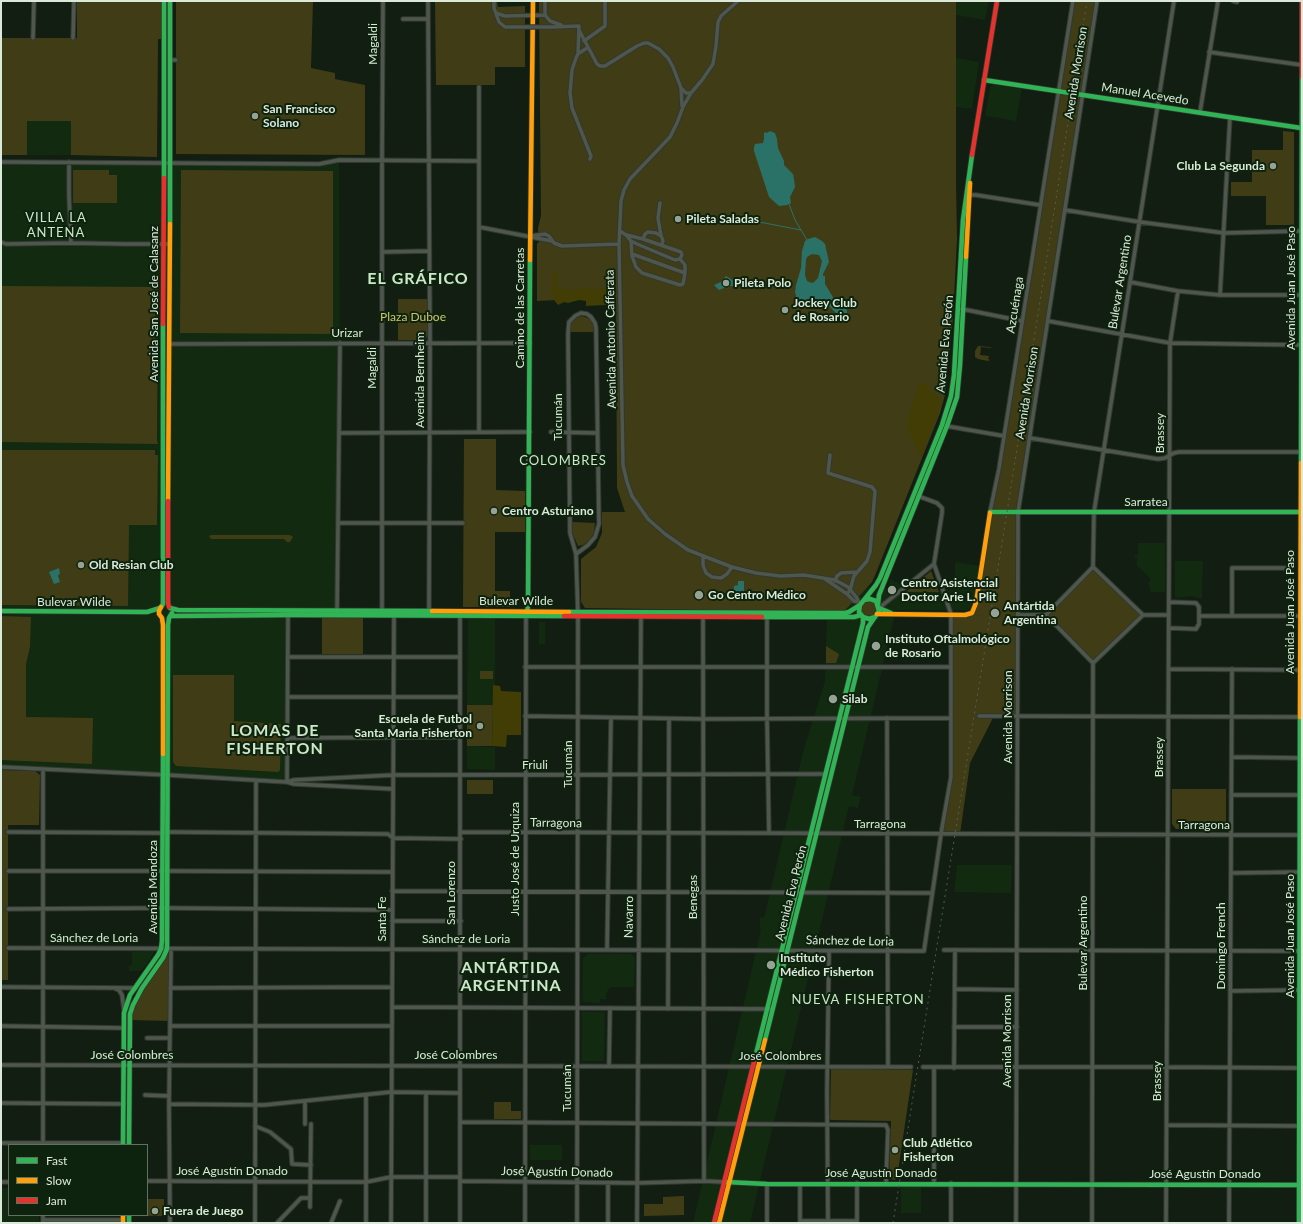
<!DOCTYPE html>
<html>
<head>
<meta charset="utf-8">
<style>
	body { margin:0 }
	#map { position:relative; width:1303px; height:1224px; overflow:hidden; background:#121e12; font-family:Lato,sans-serif }
	canvas { display:block }
	.frame { position:absolute; inset:0; border:2px solid #dbe9da; pointer-events:none }
	.legend { position:absolute; left:8px; top:1144px; width:140px; height:72px; box-sizing:border-box; background:#0e230d; border:1px solid #60725f; margin:0; padding:5px 7px; list-style:none; font-size:12px; color:#dbe9da }
	.legend li { display:flex; align-items:center; gap:8px; height:20px }
	.legend b { width:20px; border:1px solid #60725f }
</style>
</head>
<body>
<div id="map">
<canvas width="1303" height="1224"></canvas>
<div class="frame"></div>
<ul class="legend">
<li><b style="height:5px;background:#30b455"></b>Fast</li>
<li><b style="height:5px;background:#ff9f0a"></b>Slow</li>
<li><b style="height:5px;background:#e5322d"></b>Jam</li>
</ul>
</div>
<script>
const context = document.querySelector('canvas').getContext('2d');
context.lineJoin = 'round';
function fillPath(path, color) {
  context.fillStyle = color;
  context.fill(path, 'evenodd');
}
function poly(rows) {
  const path = new Path2D();
  for (const r of rows) {
    path.moveTo(r[0], r[1]);
    for (let i = 2; i < r.length; i += 2) path.lineTo(r[i], r[i + 1]);
  }
  return path;
}
function strokePath(path, color, width, dash) {
  context.strokeStyle = color;
  context.lineWidth = width;
  context.lineCap = dash ? 'butt' : 'round';
  context.setLineDash(dash || []);
  context.stroke(path);
}
function drawText(font, color, halo, rows, align = 'center') {
  context.font = font + ' Lato,sans-serif';
  context.lineWidth = 4;
  context.setLineDash([]);
  context.textBaseline = 'middle';
  context.strokeStyle = halo;
  context.fillStyle = color;
  for (const [text, x, y, turn = 0] of rows) {
    context.save();
    context.translate(x, y);
    context.rotate((+turn || 0) * Math.PI / 180);
    context.textAlign = isNaN(turn) ? turn : align;
    if (halo) context.strokeText(text, 0, 0);
    context.fillText(text, 0, 0);
    context.restore();
  }
}
const built = poly([
	[956,1,989,1,985,20,956,15],
	[956,58,979,62,972,109,956,107],
	[994,84,1022,89,1016,121,985,116,990,87],
	[27,121,71,121,71,155,27,155],
	[339,160,340,343,337,611,288,611,287,782,1,767,1,162,319,164],
	[1138,543,1165,543,1165,592,1151,592,1148,583,1151,579,1137,566,1137,557,1135,559,1135,555,1138,555],
	[1175,561,1203,561,1202,599,1192,596,1175,598],
	[955,562,980,566,973,606,968,610,896,610,852,795,861,797,858,808,849,806,750,1223,693,1223,761,929,760,929,760,917,764,918,803,752,825,681,827,617,868,587,888,588,891,579,902,585,898,589,938,591,955,589],
	[468,618,495,618,495,685,493,686,493,705,467,705],
	[539,622,545,622,545,644,539,644],
	[467,746,495,747,495,770,467,769],
	[957,865,1012,865,1011,893,954,892],
	[155,951,146,966,140,971,129,971,129,965,132,965,132,952],
	[588,954,631,954,635,957,634,987,611,987,606,993,606,999,600,999,600,1003,584,1002,582,1000,583,958],
	[582,1012,605,1012,604,1061,582,1061],
	[530,1145,562,1145,562,1160,530,1160],
	[901,1187,921,1187,921,1213,901,1213],
	[1,1188,9,1188,9,1215,39,1215,39,1223,1,1223]
]);
const green = poly([
	[77,1,161,1,161,39,158,39,157,157,71,155,71,121,27,121,27,155,1,155,1,38,77,38],
	[176,1,313,1,311,68,335,73,335,79,365,85,365,155,176,154],
	[435,1,497,1,498,7,525,6,525,67,495,67,495,85,436,85],
	[539,1,956,1,956,183,957,239,953,318,945,395,940,413,876,573,872,582,862,593,845,610,713,610,585,608,581,602,581,559,596,547,602,533,602,512,625,512,617,488,616,297,537,301,537,244,539,242,538,228,541,216],
	[1073,1,1097,1,1018,512,1018,716,994,716,970,763,960,834,941,834,951,777,951,614,968,614,975,608],
	[1283,131,1294,132,1294,225,1266,225,1266,196,1231,196,1231,182,1252,182,1252,150,1283,150],
	[73,170,109,170,109,175,117,175,117,203,73,203],
	[181,170,333,171,333,334,180,333],
	[1,286,158,287,157,440,158,444,1,442],
	[398,299,428,299,428,335,425,340,398,340],
	[582,316,590,319,593,323,594,332,570,332,571,323,574,319],
	[978,346,990,347,992,348,981,347,980,355,989,356,988,359,990,360,988,361,978,359,975,357,975,351],
	[464,439,496,439,496,490,525,491,525,532,495,532,495,591,510,591,510,607,463,607],
	[1,450,155,450,155,455,158,455,157,525,129,525,128,606,1,605],
	[572,522,595,523,594,533,590,540,583,545,578,546,572,532],
	[211,535,290,535,293,537,290,542,287,542,284,539,211,539,209,536],
	[1093,567,1143,615,1093,663,1046,615],
	[931,571,939,592,906,592],
	[867,599,878,604,876,616,863,617,860,605],
	[1,616,31,617,30,647,26,664,26,717,93,718,92,764,1,760],
	[322,617,363,617,363,654,322,654],
	[826,646,839,654,836,663,826,663],
	[480,671,493,671,493,679,480,679],
	[173,675,234,675,234,721,281,724,280,770,278,772,176,766,173,762],
	[467,705,493,705,492,746,467,746],
	[1,770,35,771,40,775,39,825,8,825,8,980,1,980],
	[467,780,493,780,493,794,467,794],
	[1172,789,1226,789,1226,829,1176,829,1172,824],
	[167,949,171,949,170,1021,130,1020,133,1005],
	[831,1068,913,1070,897,1178,895,1180,890,1179,889,1178,891,1121,831,1120,830,1119],
	[494,1102,511,1102,511,1111,521,1111,521,1119,494,1119],
	[684,1196,684,1215,644,1216,644,1204,663,1204,663,1197],
	[147,1199,164,1199,164,1216,133,1216,133,1215,147,1215]
]);
const forest = poly([
	[554,270,556,272,558,282,557,285,560,290,566,288,573,291,580,288,585,289,589,288,592,289,607,288,610,289,610,302,605,305,586,306,586,301,579,300,568,303,564,302,558,305,554,300,552,296,552,276],
	[925,382,942,402,921,457,907,428,910,412,918,386],
	[493,685,500,686,501,691,521,692,521,735,507,735,506,747,492,746]
]);
const water = poly([
	[770,131,775,133,777,139,778,148,784,161,784,165,793,174,794,179,795,187,790,197,791,203,787,205,779,206,769,197,754,151,754,147,755,144,763,143,764,139,764,133,766,132,767,133],
	[815,237,822,241,825,244,829,262,823,274,823,276,825,276,825,284,834,299,842,300,846,307,848,317,847,320,845,321,838,318,836,313,825,302,822,302,812,308,800,306,798,303,795,292,796,285,801,268,802,251,805,241,808,239],
	[812,254,819,255,822,261,818,278,814,282,812,283,807,281,805,275,806,260,807,257],
	[726,276,734,281,734,286,729,286,719,290,714,285,721,282],
	[59,568,60,573,58,576,60,582,54,584,49,572],
	[738,581,744,581,744,598,737,598,737,594,734,590,734,586,738,585]
]);
const stream = poly([
	[789,204,795,220,807,240],
	[754,221,801,230]
]);
const street = poly([
	[428,1,430,343,429,612],
	[494,1,494,8,499,22,505,27,512,27],
	[545,1,545,15,550,21,561,25],
	[738,1,721,16,718,22,716,46,713,64,702,80,691,93,683,107,677,123,670,137,630,179,624,190,621,201,619,244,623,465,627,482,632,496,648,519,665,534,688,550,732,567,756,573,780,576,804,575,835,580,848,587,857,598,858,601],
	[1233,1,1237,2],
	[496,13,505,16,545,15],
	[403,19,428,19],
	[552,27,579,26,578,54],
	[579,30,597,64,600,66,605,66,637,46,644,43,648,43,659,49,668,58,673,67,681,88,682,106],
	[33,38,34,1],
	[73,38,74,1],
	[584,41,605,26,605,1],
	[587,48,578,54,576,58,572,70,570,93,572,108,591,156,590,159],
	[1209,52,1302,65],
	[170,60,176,60],
	[479,87,479,432],
	[681,88,686,93,691,93],
	[1200,112,1218,1],
	[1,162,319,164,339,160,479,161],
	[69,162,69,196,71,243],
	[968,195,976,195,1040,205],
	[660,203,658,218,661,236],
	[1065,210,1140,222,1224,233,1301,231],
	[479,227,552,241],
	[620,231,626,235,631,241,637,244,675,260,680,259],
	[627,235,643,239,681,252,682,255,680,259],
	[531,236,545,234,549,236,554,243,562,246,619,244],
	[643,239,645,234,648,232,656,233,661,236,663,240,662,245],
	[631,241,632,256,636,267,642,273,680,285,683,284,685,273,685,265,680,259],
	[1,242,6,244,71,243,124,244,170,244],
	[382,252,429,251],
	[632,254,685,273],
	[1130,282,1178,291,1220,295,1301,295],
	[1220,295,1230,117],
	[962,309,1022,321],
	[1048,321,1170,343,1301,345],
	[169,344,530,343],
	[946,426,1004,436],
	[551,432,597,433],
	[339,433,530,432],
	[1030,438,1158,459,1165,458,1174,453,1179,452,1301,452],
	[830,455,828,473,872,487,875,491,870,552,867,561,854,576,850,590,847,594],
	[990,512,999,469,1073,1],
	[338,523,463,523],
	[576,554,588,545,595,537,599,524,596,328,595,323,591,317,587,314,581,313,575,316,569,322,568,334,570,533,576,554,578,616,577,1223],
	[703,557,703,565,706,573,712,577,721,578,727,574,732,567],
	[1093,567,1094,512,1174,1],
	[825,579,847,594,854,601,859,602],
	[835,581,837,576,841,573,857,572],
	[879,608,934,564],
	[337,612,340,343],
	[382,612,382,161,383,1],
	[460,614,460,1223],
	[703,614,704,1181],
	[767,614,767,718,769,833],
	[1018,615,1046,615,1093,663,1143,615,1093,567,1046,615],
	[1143,615,1169,615],
	[1199,616,1302,616],
	[1232,616,1232,568,1291,568],
	[1169,628,1196,629,1199,624,1199,607,1196,603,1169,602],
	[288,657,460,657],
	[525,667,951,667],
	[1169,669,1300,670],
	[288,697,460,697],
	[525,716,703,719,951,718],
	[979,716,1300,717],
	[887,718,888,1066],
	[288,738,460,737],
	[1232,757,1300,758],
	[1,767,168,775,287,782,294,784,393,789],
	[287,782,294,780,393,775,826,774],
	[287,782,288,615],
	[1231,795,1300,795],
	[8,832,163,833],
	[168,832,388,834,393,838,461,839],
	[461,832,1300,835],
	[8,871,163,871],
	[168,871,392,872],
	[1231,873,1300,872],
	[392,891,932,893],
	[8,909,165,908,392,910],
	[392,921,461,921],
	[8,948,924,951,941,834,951,777,951,614,934,564,942,513,942,508,937,503,918,496],
	[607,950,611,718],
	[944,950,1300,951],
	[1,987,136,988],
	[170,988,392,987],
	[116,989,119,990,122,995,124,1010],
	[955,989,1017,990],
	[1230,991,1300,990],
	[392,1007,772,1009],
	[668,1009,669,719],
	[1,1026,124,1028],
	[170,1026,392,1026],
	[954,1027,1017,1027],
	[147,1038,170,1038],
	[1,1065,911,1067],
	[609,1066,610,1008],
	[923,1067,1167,1067,1300,1068],
	[954,1068,955,950],
	[145,1095,169,1096],
	[1,1103,124,1104],
	[169,1104,264,1105,391,1092,460,1093],
	[460,1122,884,1125,886,1125,888,1130,886,1183],
	[305,1124,305,1101],
	[1167,1125,1302,1126],
	[255,1126,270,1132,291,1149,292,1164,311,1165],
	[1,1143,123,1143],
	[43,1145,43,769],
	[147,1181,366,1182,391,1177,460,1177],
	[461,1181,637,1183,704,1181,724,1182],
	[1,1182,9,1182],
	[857,1183,857,1222],
	[934,1183,934,1068],
	[767,1184,767,1223],
	[310,1207,311,1124],
	[43,1215,43,1223],
	[43,1220,123,1220],
	[800,1221,857,1221],
	[828,1221,827,1091,829,951],
	[170,1223,169,1104,171,949],
	[255,1223,256,781],
	[277,1223,301,1198,310,1198],
	[331,1223,340,1201],
	[366,1223,366,1095],
	[391,1223,394,615],
	[426,1223,426,1093],
	[525,1223,526,616],
	[608,1223,608,1183],
	[637,1223,641,614],
	[800,1223,800,1184],
	[951,1223,951,1183],
	[1016,1223,1018,512,1097,1],
	[1092,1223,1093,663],
	[1166,1223,1170,343,1178,291],
	[1229,1223,1232,669]
]);
const fast = poly([
	[984,80,1301,128],
	[164,178,164,1],
	[170,224,170,1],
	[1301,463,1302,77],
	[990,513,990,512,1302,512],
	[878,604,879,595,947,426,957,397,960,365,966,257],
	[161,607,163,604,163,324],
	[170,608,178,610,432,611],
	[879,608,891,613],
	[1,611,147,612,160,608],
	[527,612,528,606,530,260],
	[569,612,845,613,849,612,860,605],
	[171,616,291,615,564,616],
	[762,617,854,617,861,615],
	[875,617,869,619,863,617,859,612,860,605,876,585,880,578,942,425,951,396,954,375,963,220,972,155],
	[765,1040,868,627,879,611,876,601,870,599,864,600],
	[755,1058,863,623,863,617],
	[123,1145,124,1013,130,995,158,955,161,949,162,941,163,754],
	[129,1145,130,1014,133,1005,142,988,163,958,167,949,168,625,169,618,172,613],
	[726,1182,767,1184,1302,1185],
	[129,1215,129,1223],
	[1299,1223,1300,717]
]);
const slow = poly([
	[966,257,970,183],
	[530,260,533,1],
	[168,501,170,224],
	[161,607,159,611,159,614,162,618,163,625,163,754],
	[432,611,569,612],
	[877,614,965,615,972,613,976,603,990,513],
	[1300,717,1301,463],
	[123,1215,123,1223],
	[719,1223,765,1040]
]);
const jam = poly([
	[1302,77,1302,1],
	[972,155,997,1],
	[163,324,164,178],
	[168,501,168,603,169,607],
	[564,616,762,617],
	[714,1223,755,1058]
]);
const rail = poly([
	[893,1223,936,952,1007,512,1087,1]
]);
const streetBridge = poly([
	[512,27,552,27]
]);
const markers = [
	[255,116,4,"#95a294"],
	[1273,166,4,"#95a294"],
	[678,219,4,"#95a294"],
	[726,283,4,"#95a294"],
	[785,310,4,"#95a294"],
	[494,511,4,"#95a294"],
	[81,565,4,"#95a294"],
	[892,590,5,"#95a294"],
	[699,595,5,"#95a294"],
	[995,613,5,"#95a294"],
	[876,646,5,"#95a294"],
	[833,699,5,"#95a294"],
	[480,726,4,"#95a294"],
	[771,965,5,"#95a294"],
	[895,1150,4,"#95a294"],
	[155,1211,4,"#95a294"]
];
const streetNames = [
	["Magaldi",373,44,-90],
	["Avenida Morrison",1076,73,-81],
	["Manuel Acevedo",1145,94,9],
	["Bulevar Argentino",1120,282,-81],
	["Avenida Juan José Paso",1291,288,-90],
	["Avenida San José de Calasanz",154,304,-90],
	["Azcuénaga",1015,305,-81],
	["Camino de las Carretas",520,308,-90],
	["Urizar",347,333],
	["Avenida Antonio Cafferata",611,339,-91],
	["Avenida Eva Perón",945,344,-85],
	["Magaldi",372,368,-90],
	["Avenida Bernheim",420,380,-90],
	["Avenida Morrison",1027,393,-81],
	["Tucumán",558,417,-90],
	["Brassey",1160,433,-90],
	["Sarratea",1146,502],
	["Bulevar Wilde",516,601],
	["Bulevar Wilde",74,602],
	["Avenida Juan José Paso",1290,612,-90],
	["Avenida Morrison",1008,717,-90],
	["Brassey",1159,757,-90],
	["Tucumán",568,764,-90],
	["Friuli",535,765],
	["Tarragona",556,823,1],
	["Tarragona",880,824],
	["Tarragona",1204,825],
	["Justo José de Urquiza",515,859,-90],
	["Avenida Mendoza",153,887,-90],
	["San Lorenzo",451,893,-90],
	["Avenida Eva Perón",791,893,-76],
	["Benegas",693,897,-90],
	["Navarro",629,917,-89],
	["Santa Fe",382,919,-90],
	["Avenida Juan José Paso",1290,936,-90],
	["Sánchez de Loria",94,938],
	["Sánchez de Loria",466,939],
	["Sánchez de Loria",850,941,1],
	["Bulevar Argentino",1083,943,-90],
	["Domingo French",1221,946,-90],
	["Avenida Morrison",1007,1041,-90],
	["José Colombres",132,1055],
	["José Colombres",456,1055],
	["José Colombres",780,1056],
	["Brassey",1157,1081,-90],
	["Tucumán",567,1088,-90],
	["José Agustín Donado",232,1171],
	["José Agustín Donado",557,1172,1],
	["José Agustín Donado",881,1173],
	["José Agustín Donado",1205,1174]
];
const poiNames = [
	["San Francisco",263,109],
	["Solano",263,123],
	["Club La Segunda",1265,166,"right"],
	["Pileta Saladas",686,219],
	["Pileta Polo",734,283],
	["Jockey Club",793,303],
	["de Rosario",793,317],
	["Centro Asturiano",502,511],
	["Old Resian Club",89,565],
	["Centro Asistencial",901,583],
	["Doctor Arie L. Plit",901,597],
	["Go Centro Médico",708,595],
	["Antártida",1004,606],
	["Argentina",1004,620],
	["Instituto Oftalmológico",885,639],
	["de Rosario",885,653],
	["Silab",842,699],
	["Escuela de Futbol",472,719,"right"],
	["Santa Maria Fisherton",472,733,"right"],
	["Instituto",780,958],
	["Médico Fisherton",780,972],
	["Club Atlético",903,1143],
	["Fisherton",903,1157],
	["Fuera de Juego",163,1211]
];
const parkNames = [
	["Plaza Duboe",413,317]
];
const neighbourhoodNames = [
	["VILLA LA",56,218],
	["ANTENA",56,233],
	["COLOMBRES",563,461],
	["NUEVA FISHERTON",858,1000]
];
const districtNames = [
	["EL GRÁFICO",418,279],
	["LOMAS DE",275,731],
	["FISHERTON",275,749],
	["ANTÁRTIDA",511,968],
	["ARGENTINA",511,986]
];
fillPath(built, '#112a10');
fillPath(green, '#403d16');
fillPath(forest, '#413d04');
fillPath(water, '#2a7167');
strokePath(stream, '#2a7167', 1);
strokePath(street, '#30392f', 5.5);
strokePath(fast, '#30392f', 6);
strokePath(slow, '#30392f', 6);
strokePath(jam, '#30392f', 6);
strokePath(street, '#4e564d', 3.5);
strokePath(fast, '#30b455', 4.5);
strokePath(slow, '#ff9f0a', 4.5);
strokePath(jam, '#e5322d', 4.5);
strokePath(rail, '#545d54', 1, [2, 4]);
strokePath(streetBridge, '#30392f', 5.5, []);
strokePath(streetBridge, '#4e564d', 3.5);
for (const [x, y, r, color] of markers) {
  const dot = new Path2D();
  dot.arc(x, y, r, 0, 2 * Math.PI);
  context.fillStyle = color;
  context.fill(dot);
  strokePath(dot, '#0e230d', 1.5);
}
drawText('12px', '#dbe9da', '#0e230d', streetNames);
drawText('bold 12px', '#dbe9da', '#0e230d', poiNames, 'left');
drawText('12px', '#cdc46f', '#0e230d', parkNames);
context.letterSpacing = '1px';
drawText('13px', '#cce7ca', '#0e230d', neighbourhoodNames);
context.letterSpacing = '0px';
context.letterSpacing = '1px';
drawText('bold 16px', '#cce7ca', '#0e230d', districtNames);
context.letterSpacing = '0px';
</script>
</body>
</html>
